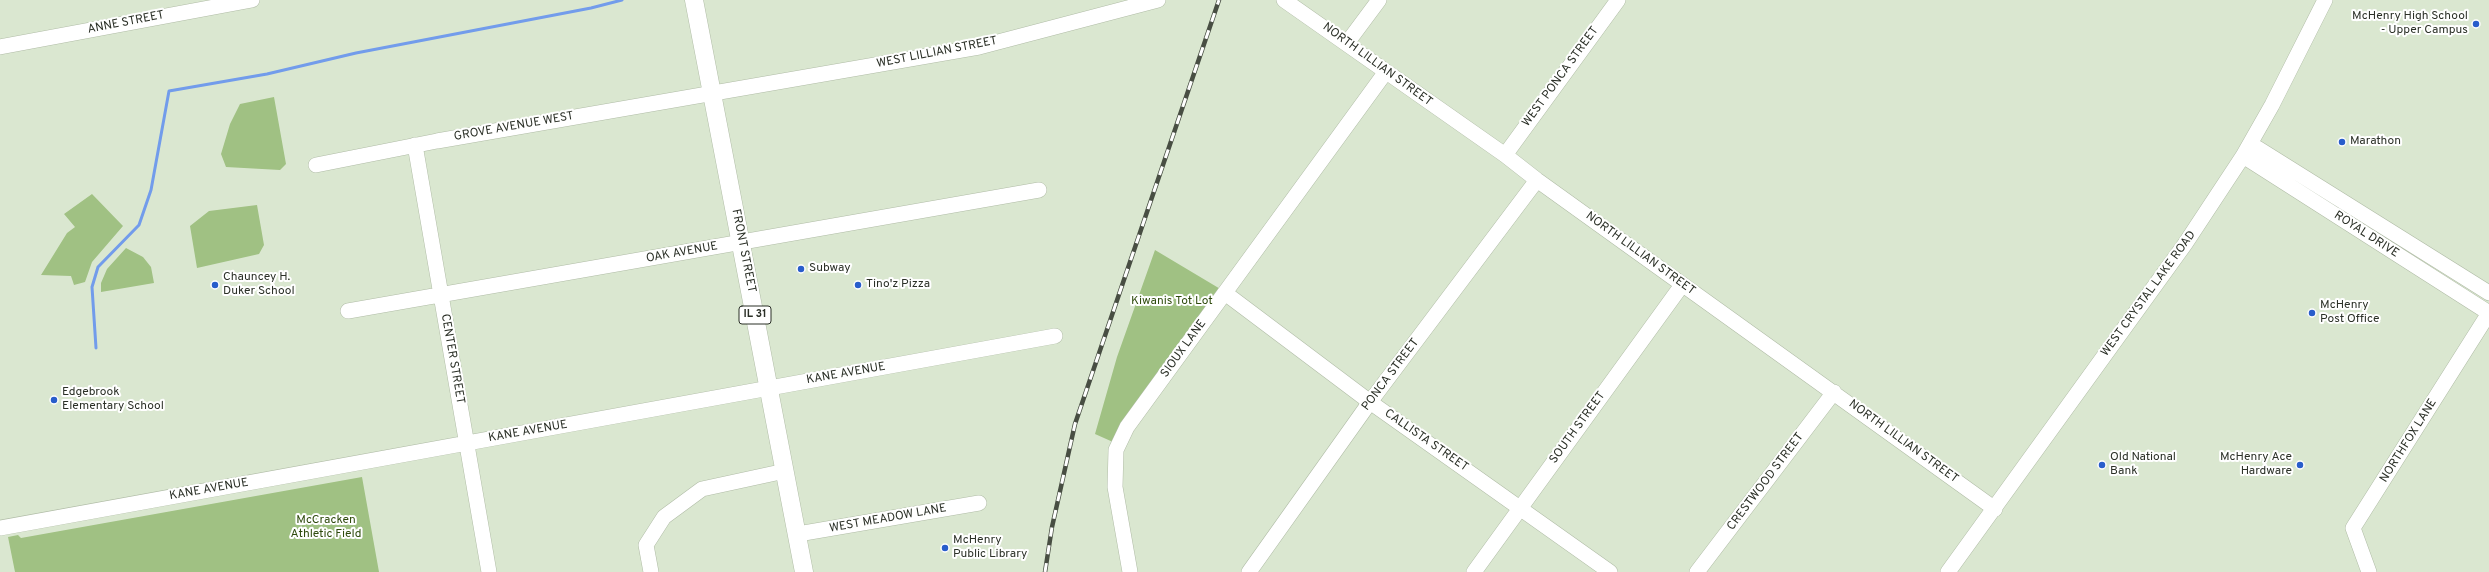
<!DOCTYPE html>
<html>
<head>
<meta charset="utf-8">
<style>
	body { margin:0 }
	canvas { display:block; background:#dae7d0 }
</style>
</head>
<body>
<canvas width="2489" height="572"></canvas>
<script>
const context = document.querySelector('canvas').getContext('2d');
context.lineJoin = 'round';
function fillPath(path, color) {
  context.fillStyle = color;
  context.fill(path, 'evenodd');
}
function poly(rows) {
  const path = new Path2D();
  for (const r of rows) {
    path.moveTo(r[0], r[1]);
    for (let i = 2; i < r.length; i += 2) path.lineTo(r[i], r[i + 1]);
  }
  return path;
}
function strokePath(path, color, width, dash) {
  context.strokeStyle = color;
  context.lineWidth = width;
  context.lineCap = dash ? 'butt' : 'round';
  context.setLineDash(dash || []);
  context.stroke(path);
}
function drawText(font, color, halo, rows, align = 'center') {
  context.font = font + ' Overpass,sans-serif';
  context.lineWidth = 4;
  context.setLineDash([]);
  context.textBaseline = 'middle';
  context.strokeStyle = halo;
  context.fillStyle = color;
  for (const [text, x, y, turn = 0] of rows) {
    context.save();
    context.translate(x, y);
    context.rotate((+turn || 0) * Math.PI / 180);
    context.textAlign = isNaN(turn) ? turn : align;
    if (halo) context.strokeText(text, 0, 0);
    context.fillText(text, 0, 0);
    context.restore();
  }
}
const green = poly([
	[274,97,286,164,280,170,226,167,221,154,230,124,240,104],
	[92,194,123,226,92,262,85,282,74,285,71,276,41,275,67,233,75,227,64,214],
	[257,205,264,245,259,254,197,268,190,226,209,211],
	[126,248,143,257,151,267,154,283,101,292,101,283,107,269],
	[1155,250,1222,290,1113,442,1095,434,1117,357],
	[362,477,379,572,15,572,8,537,18,535,21,538]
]);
const stream = poly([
	[96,348,92,287,98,267,139,225,151,190,169,91,267,74,356,53,591,8,622,0]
]);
const minor = poly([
	[1284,0,1505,155,1537,180,1995,509],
	[1347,43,1379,0],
	[0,47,252,0],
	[2251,144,2489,293],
	[415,145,489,572],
	[1505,155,1618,0],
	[2243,156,2489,313],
	[316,165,437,141,979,47,1158,0],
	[1225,293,1370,402,1610,572],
	[348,311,1039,190],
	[0,528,1055,336],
	[798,534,979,503],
	[651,572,646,545,664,517,702,489,785,471],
	[1130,572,1115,487,1116,450,1127,427,1385,73],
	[1249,572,1370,402,1537,180],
	[1474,572,1682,285],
	[1697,572,1834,392],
	[1948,572,2185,244,2243,156,2272,105,2325,0],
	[2369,572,2353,528,2489,313]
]);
const major = poly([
	[694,0,804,572]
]);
const rail = poly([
	[1045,572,1052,527,1075,424,1219,0]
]);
const markers = [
	[2476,24,4,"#285dcb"],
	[2342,142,4,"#285dcb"],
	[801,269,4,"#285dcb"],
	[215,285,4,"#285dcb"],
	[858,285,4,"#285dcb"],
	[2312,313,4,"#285dcb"],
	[54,400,4,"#285dcb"],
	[2102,465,4,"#285dcb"],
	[2300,465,4,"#285dcb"],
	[945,548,4,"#285dcb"]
];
const shields = [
	[755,315,32]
];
const shieldNames = [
	["IL 31",755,315]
];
const poiNames = [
	["McHenry High School",2468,17,"right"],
	["- Upper Campus",2468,31,"right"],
	["Marathon",2350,142],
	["Subway",809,269],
	["Chauncey H.",223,278],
	["Duker School",223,292],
	["Tino'z Pizza",866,285],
	["McHenry",2320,306],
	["Post Office",2320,320],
	["Edgebrook",62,393],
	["Elementary School",62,407],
	["Old National",2110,458],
	["Bank",2110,472],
	["McHenry Ace",2292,458,"right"],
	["Hardware",2292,472,"right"],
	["McHenry",953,541],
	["Public Library",953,555]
];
const streetNames = [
	["ANNE STREET",126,23,-11],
	["WEST LILLIAN STREET",937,53,-11],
	["NORTH LILLIAN STREET",1377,65,36],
	["WEST PONCA STREET",1561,77,-54],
	["GROVE AVENUE WEST",514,127,-10],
	["ROYAL DRIVE",2366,235,33],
	["FRONT STREET",743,251,79],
	["OAK AVENUE",682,253,-10],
	["NORTH LILLIAN STREET",1640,254,36],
	["WEST CRYSTAL LAKE ROAD",2149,294,-54],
	["SIOUX LANE",1184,349,-54],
	["CENTER STREET",452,359,80],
	["KANE AVENUE",846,374,-10],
	["PONCA STREET",1391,375,-53],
	["SOUTH STREET",1578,428,-54],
	["KANE AVENUE",528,432,-10],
	["CALLISTA STREET",1426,441,35],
	["NORTHFOX LANE",2409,441,-58],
	["NORTH LILLIAN STREET",1903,442,36],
	["CRESTWOOD STREET",1766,482,-53],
	["KANE AVENUE",209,490,-10],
	["WEST MEADOW LANE",888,519,-10]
];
const parkNames = [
	["Kiwanis Tot Lot",1172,302],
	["McCracken",326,521],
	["Athletic Field",326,535]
];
fillPath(green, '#a0c183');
strokePath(stream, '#729ceb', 3);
strokePath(minor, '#b0bca6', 16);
strokePath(major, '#b0bca6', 19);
strokePath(minor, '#fff', 15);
strokePath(major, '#fff', 18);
strokePath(rail, '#484e43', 4.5);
strokePath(rail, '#fff', 3, [9]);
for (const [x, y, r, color] of markers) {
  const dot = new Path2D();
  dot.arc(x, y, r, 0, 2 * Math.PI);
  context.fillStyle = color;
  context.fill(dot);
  strokePath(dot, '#fff', 1.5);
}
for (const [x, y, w] of shields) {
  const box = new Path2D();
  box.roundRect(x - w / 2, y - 9, w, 18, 3);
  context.fillStyle = '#fff';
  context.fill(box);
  strokePath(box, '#2b3027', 1);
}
drawText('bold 11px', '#2b3027', null, shieldNames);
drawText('12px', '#2b3027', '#fff', poiNames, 'left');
drawText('12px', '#2b3027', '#fff', streetNames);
drawText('12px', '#2f4b0d', '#fff', parkNames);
</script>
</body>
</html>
